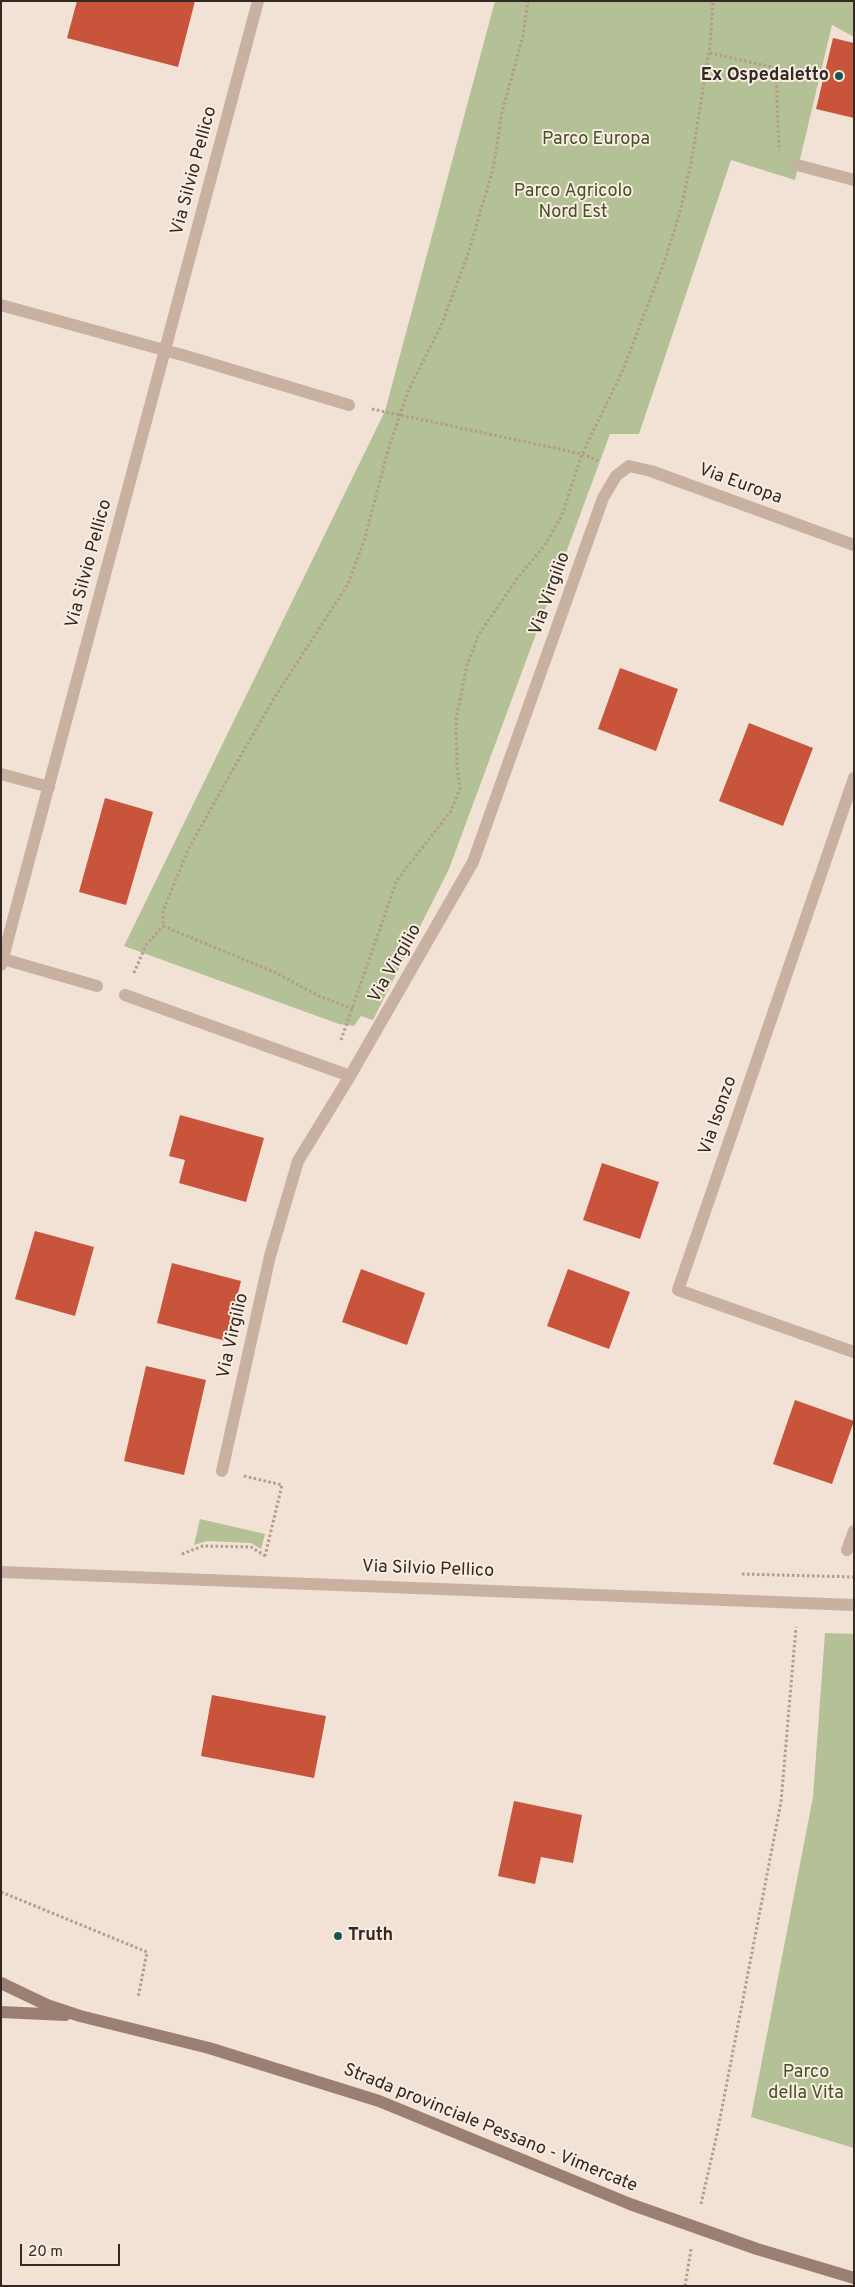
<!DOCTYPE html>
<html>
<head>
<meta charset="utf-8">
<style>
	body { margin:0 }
	#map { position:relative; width:855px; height:2287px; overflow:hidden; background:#f1e2d5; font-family:Overpass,sans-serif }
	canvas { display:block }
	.frame { position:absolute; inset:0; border:2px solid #332824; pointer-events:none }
	.scale { position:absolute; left:20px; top:2244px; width:100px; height:22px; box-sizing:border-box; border:2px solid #332824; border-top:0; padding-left:6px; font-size:15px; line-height:18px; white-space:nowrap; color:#332824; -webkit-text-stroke:4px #f9ece1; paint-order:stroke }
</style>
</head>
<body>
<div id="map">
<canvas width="855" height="2287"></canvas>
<div class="frame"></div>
<div class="scale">20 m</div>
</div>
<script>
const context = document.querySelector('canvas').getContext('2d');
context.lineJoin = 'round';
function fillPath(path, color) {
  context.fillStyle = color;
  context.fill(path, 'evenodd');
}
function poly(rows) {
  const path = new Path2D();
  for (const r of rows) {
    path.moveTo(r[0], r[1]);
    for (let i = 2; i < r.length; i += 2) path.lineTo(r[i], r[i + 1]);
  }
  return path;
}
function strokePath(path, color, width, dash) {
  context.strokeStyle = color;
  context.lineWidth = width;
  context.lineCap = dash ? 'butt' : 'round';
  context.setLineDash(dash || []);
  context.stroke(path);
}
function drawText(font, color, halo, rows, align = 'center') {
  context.font = font + ' Overpass,sans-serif';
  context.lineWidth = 4;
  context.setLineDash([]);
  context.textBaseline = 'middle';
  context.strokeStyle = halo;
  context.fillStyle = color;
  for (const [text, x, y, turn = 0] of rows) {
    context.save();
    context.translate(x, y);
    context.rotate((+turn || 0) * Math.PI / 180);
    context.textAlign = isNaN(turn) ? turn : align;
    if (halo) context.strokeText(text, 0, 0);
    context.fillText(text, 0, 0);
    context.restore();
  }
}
const green = poly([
	[495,1,854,1,854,37,832,25,795,180,731,160,639,434,610,434,449,869,373,1020,361,1016,354,1026,339,1024,124,946,385,411],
	[200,1519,265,1534,261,1549,251,1543,207,1541,194,1545],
	[825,1633,854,1634,854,2148,751,2117,813,1797]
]);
const building = poly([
	[77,1,195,1,178,67,67,38],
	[833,38,854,43,854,118,816,109],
	[620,668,678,689,656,751,598,729],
	[749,723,813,748,783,826,719,801],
	[105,798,153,812,126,905,79,892],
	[180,1115,264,1138,246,1202,179,1183,185,1160,169,1156],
	[602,1163,659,1182,640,1239,583,1220],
	[35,1231,94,1247,75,1316,15,1299],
	[172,1263,241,1281,226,1341,157,1323],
	[361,1269,425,1293,407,1345,342,1322],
	[568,1269,630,1292,609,1349,547,1326],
	[146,1366,206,1380,184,1475,124,1461],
	[795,1400,854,1421,832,1484,773,1464],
	[212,1695,326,1716,314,1778,201,1756],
	[514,1801,582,1815,573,1863,541,1857,535,1884,498,1876]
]);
const path = poly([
	[710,53,776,68,779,151],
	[372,409,582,454,599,461],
	[134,973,146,945,163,926],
	[353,1009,319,996,274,972,163,926,163,911,189,848,240,757,273,700,348,584,365,538,388,450,408,391,441,326,468,254,493,169,502,112,523,36,528,1],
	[341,1040,397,880,451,811,460,788,457,767,456,719,467,665,479,634,519,576,545,545,562,515,582,454,623,370,666,257,680,212,691,163,710,46,713,1],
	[244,1476,282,1485,265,1556],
	[182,1554,203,1546,251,1547,267,1557],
	[742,1574,854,1577],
	[1,1892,147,1952,138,1998],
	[701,2204,717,2134,781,1802,796,1627],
	[685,2286,691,2249]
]);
const lane = poly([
	[1,774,49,787],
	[3,959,97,986],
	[125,995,350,1076]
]);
const street = poly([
	[797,165,854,180],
	[1,305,186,356,349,405],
	[854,778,678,1290,854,1352],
	[1,965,258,1],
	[222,1471,270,1256,298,1161,350,1076,473,862,603,498,616,476,629,466,651,471,854,545],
	[847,1550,854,1531],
	[1,1572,854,1605]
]);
const secondary = poly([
	[1,1983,47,2005,80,2016,209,2048,379,2101,630,2204,757,2249,854,2278],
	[1,2012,65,2015]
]);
const markers = [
	[839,76,5,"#1a5554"],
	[338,1936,5,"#1a5554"]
];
const poiNames = [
	["Ex Ospedaletto",829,76],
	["Truth",348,1936,"left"]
];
const parkNames = [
	["Parco Europa",596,140],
	["Parco Agricolo",573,192],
	["Nord Est",573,213],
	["Parco",806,2073],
	["della Vita",806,2094]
];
const streetNames = [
	["Via Silvio Pellico",195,171,-75],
	["Via Europa",740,485,20],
	["Via Silvio Pellico",90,564,-75],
	["Via Virgilio",551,594,-70],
	["Via Virgilio",396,964,-60],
	["Via Isonzo",719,1116,-71],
	["Via Virgilio",234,1336,-77],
	["Via Silvio Pellico",428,1570,2],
	["Strada provinciale Pessano - Vimercate",490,2129,22]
];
fillPath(green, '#b4c096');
fillPath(building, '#c9543c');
strokePath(path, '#b49b8c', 3, [2.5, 2.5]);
strokePath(lane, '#c9b1a2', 12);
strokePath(street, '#c9b1a2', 12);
strokePath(secondary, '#9c7f73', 12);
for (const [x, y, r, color] of markers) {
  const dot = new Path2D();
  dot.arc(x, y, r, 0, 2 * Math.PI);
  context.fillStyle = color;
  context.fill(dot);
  strokePath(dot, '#f9ece1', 2);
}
drawText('bold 18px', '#332824', '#f9ece1', poiNames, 'right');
drawText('18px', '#455128', '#f9ece1', parkNames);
drawText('18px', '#332824', '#f9ece1', streetNames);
</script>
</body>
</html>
